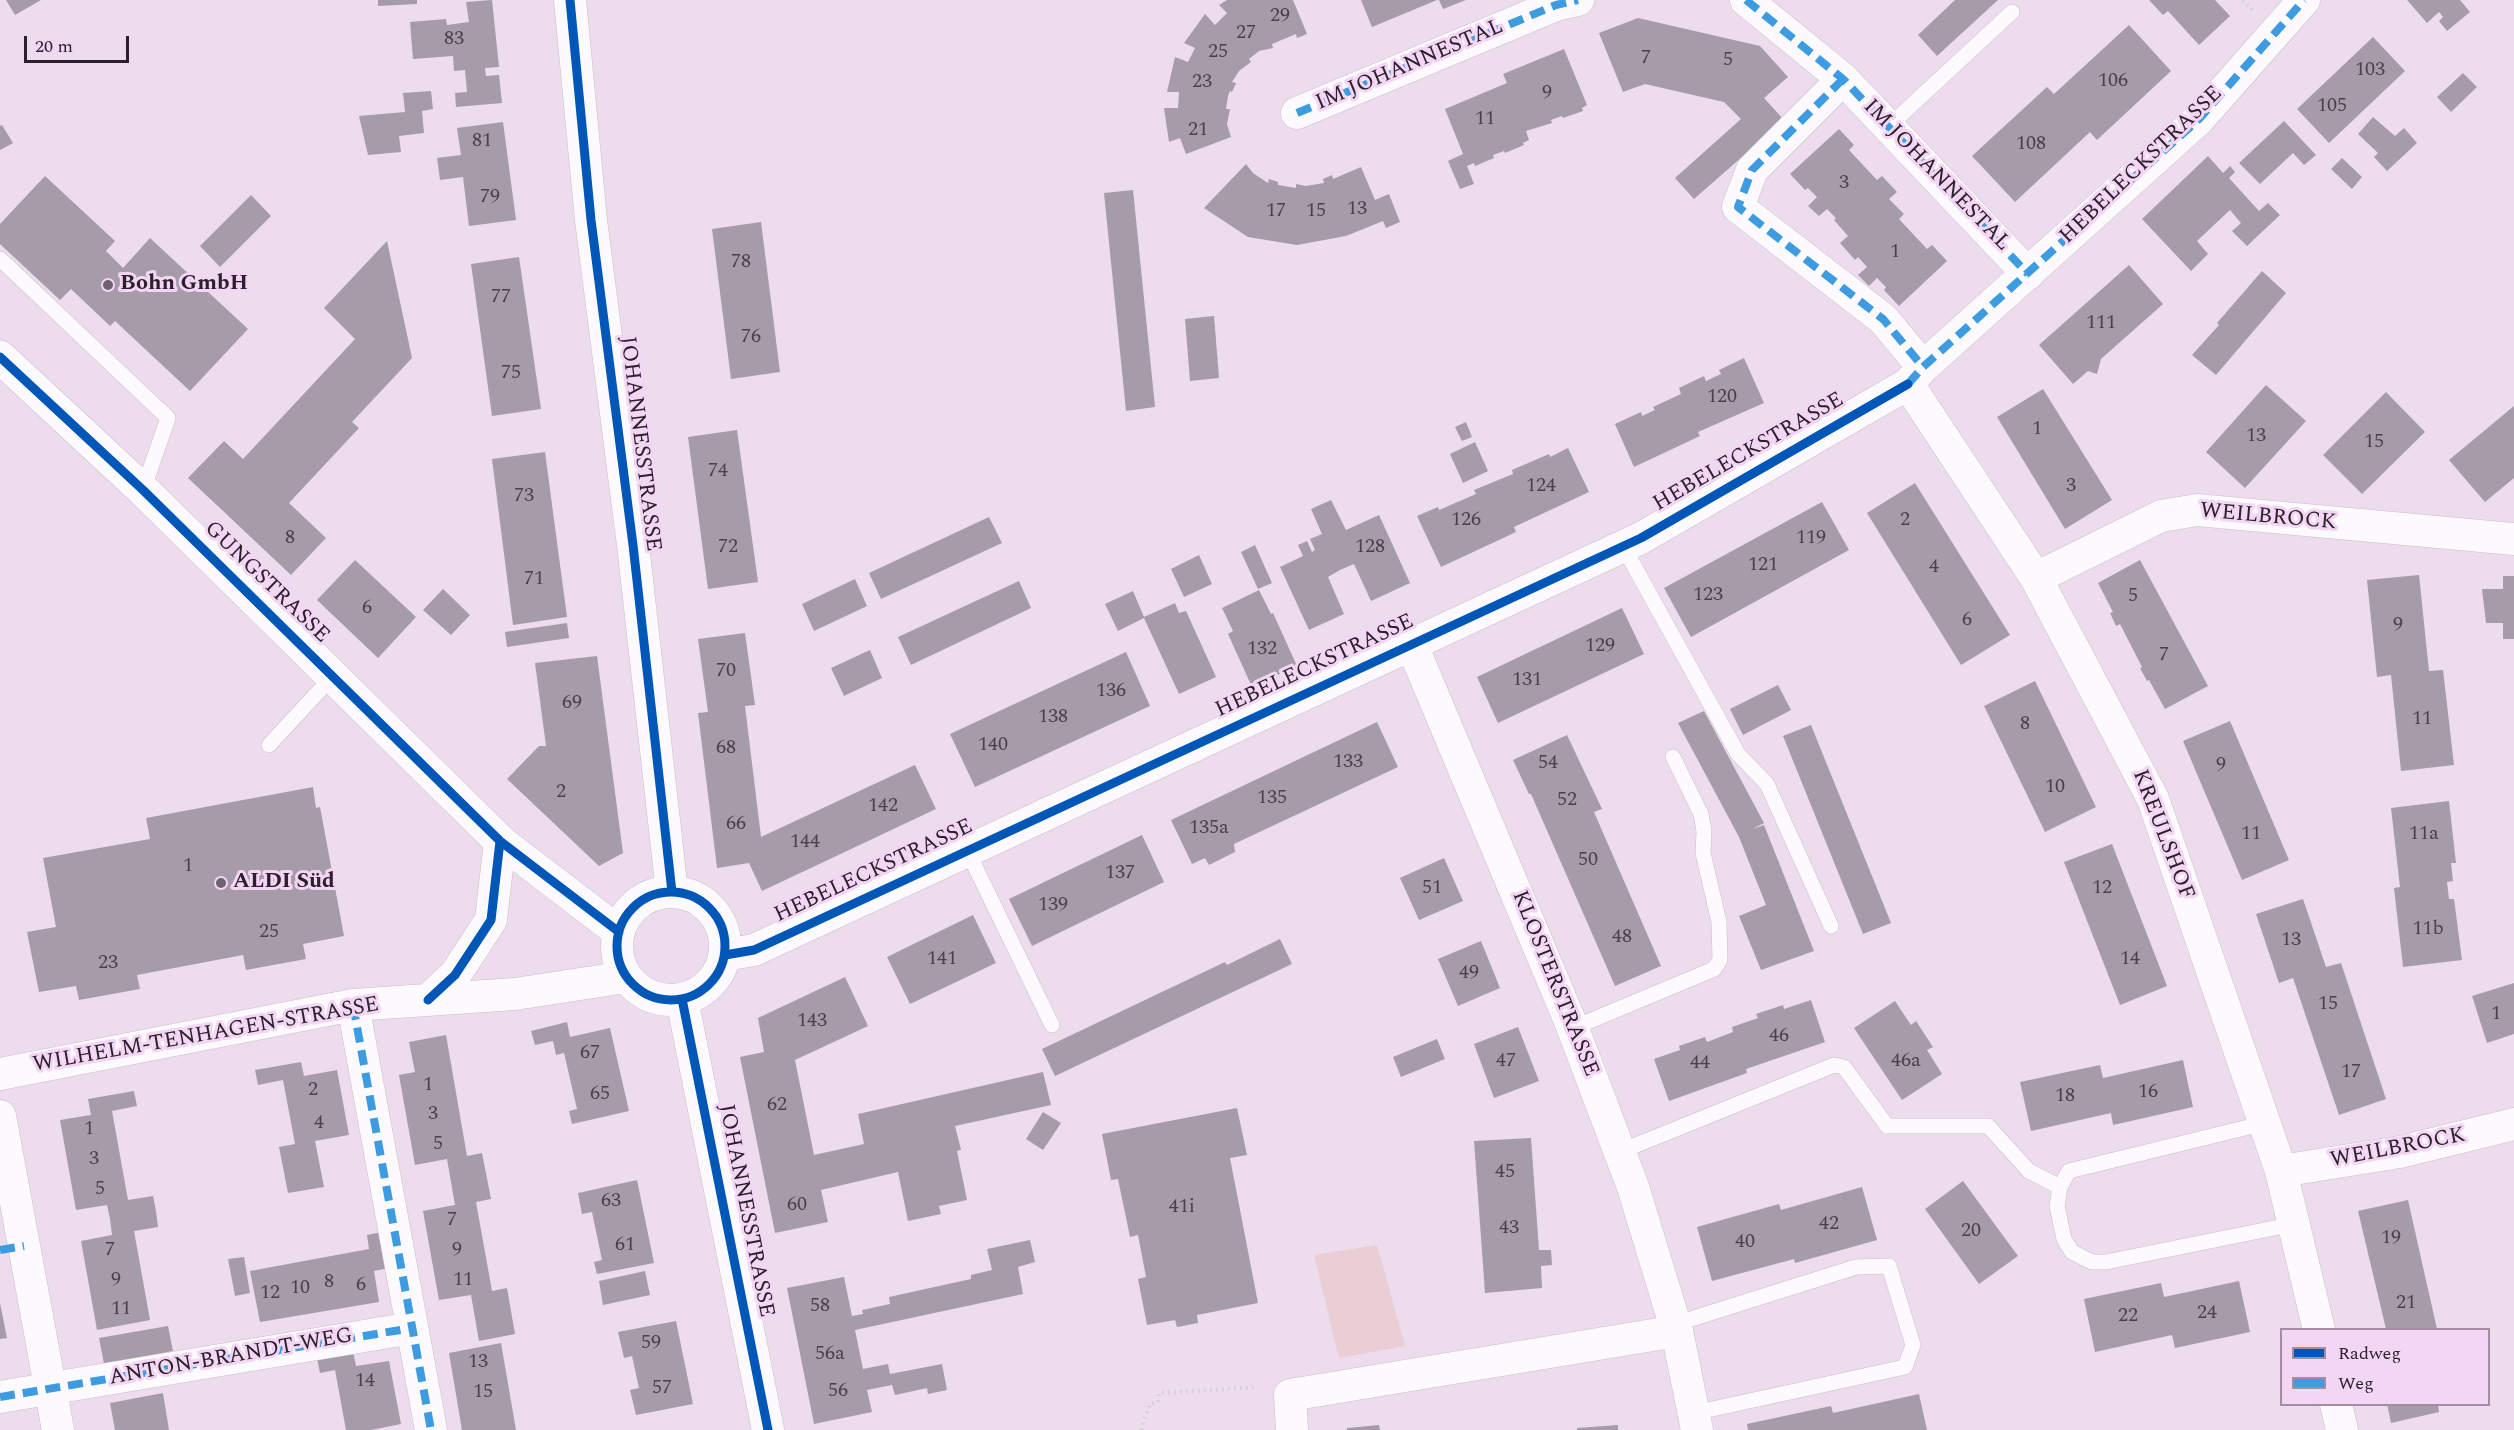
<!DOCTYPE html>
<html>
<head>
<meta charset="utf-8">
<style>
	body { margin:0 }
	#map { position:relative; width:2514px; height:1430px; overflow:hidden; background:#eddced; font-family:Spectral,serif }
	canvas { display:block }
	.legend { position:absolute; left:2280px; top:1328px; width:210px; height:78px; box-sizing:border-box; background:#f3d6f3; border:2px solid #a38da3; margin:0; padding:8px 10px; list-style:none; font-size:18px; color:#2b202b }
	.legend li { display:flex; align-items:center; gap:12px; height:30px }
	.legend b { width:30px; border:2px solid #a38da3 }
	.scale { position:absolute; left:24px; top:36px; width:105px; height:27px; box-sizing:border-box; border:3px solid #2b202b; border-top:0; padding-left:8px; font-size:18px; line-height:21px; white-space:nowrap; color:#2b202b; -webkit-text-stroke:4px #f3d6f3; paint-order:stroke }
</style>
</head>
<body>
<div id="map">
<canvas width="2514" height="1430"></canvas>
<ul class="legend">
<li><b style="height:8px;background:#0057b8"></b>Radweg</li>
<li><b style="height:8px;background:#3d9be1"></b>Weg</li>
</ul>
<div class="scale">20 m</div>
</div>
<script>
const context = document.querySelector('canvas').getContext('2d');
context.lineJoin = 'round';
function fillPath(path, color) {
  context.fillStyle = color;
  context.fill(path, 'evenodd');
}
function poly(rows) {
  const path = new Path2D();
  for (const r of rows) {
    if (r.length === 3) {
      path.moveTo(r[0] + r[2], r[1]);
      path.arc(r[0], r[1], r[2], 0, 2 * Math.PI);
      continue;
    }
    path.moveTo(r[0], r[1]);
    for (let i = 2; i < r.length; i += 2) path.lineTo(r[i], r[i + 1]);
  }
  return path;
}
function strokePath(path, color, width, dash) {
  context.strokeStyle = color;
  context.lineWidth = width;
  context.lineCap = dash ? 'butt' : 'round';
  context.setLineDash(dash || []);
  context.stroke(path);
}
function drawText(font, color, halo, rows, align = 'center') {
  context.font = font + ' Spectral,serif';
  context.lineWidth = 6;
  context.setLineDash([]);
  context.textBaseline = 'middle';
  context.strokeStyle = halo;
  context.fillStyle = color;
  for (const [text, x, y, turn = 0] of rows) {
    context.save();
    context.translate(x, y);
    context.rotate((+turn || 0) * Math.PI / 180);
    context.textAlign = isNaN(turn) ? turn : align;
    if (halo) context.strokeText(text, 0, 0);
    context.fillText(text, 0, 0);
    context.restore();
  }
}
const green = poly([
	[1377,1245,1405,1346,1339,1358,1314,1255]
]);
const building = poly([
	[6,0,41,0,15,15],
	[378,0,417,0,417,4,378,6],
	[492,0,499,67,485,68,486,76,499,75,502,103,456,107,455,93,467,92,465,70,454,71,453,56,413,59,410,22,446,19,447,25,469,22,466,2],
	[1227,0,1293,0,1307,34,1297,38,1296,34,1272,44,1273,48,1259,51,1249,59,1251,62,1239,71,1232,82,1236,83,1232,92,1230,91,1228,96,1226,109,1230,109,1227,124,1231,137,1186,154,1180,138,1169,142,1164,108,1178,108,1179,92,1167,92,1175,57,1188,62,1195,48,1184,43,1205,14,1215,25,1227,13,1219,5],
	[1361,0,1437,0,1372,27],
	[1439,0,1466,0,1443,9],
	[1955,0,1998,0,1937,56,1918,35],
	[2149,0,2215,0,2230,16,2199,45,2168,11,2163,15],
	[2407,0,2460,0,2470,12,2447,31,2439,21,2443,17,2439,12,2427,23],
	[1638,18,1760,46,1788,77,1764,98,1784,120,1694,199,1675,178,1741,119,1724,102,1645,84,1623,92,1599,33],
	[2129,25,2171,71,2097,140,2090,132,2015,202,1972,156,2047,87,2054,94],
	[2373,37,2405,71,2329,143,2297,109],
	[1564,49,1587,105,1582,108,1583,111,1563,118,1562,116,1551,120,1552,123,1526,131,1529,140,1523,143,1524,145,1505,153,1504,151,1493,155,1494,158,1475,166,1474,163,1467,166,1474,184,1460,189,1448,161,1463,154,1445,109,1507,83,1503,74],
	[2463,73,2477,87,2451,112,2437,97],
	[431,91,433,109,422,111,424,133,399,136,401,152,368,155,359,116,405,112,403,93],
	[2373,117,2395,136,2404,128,2417,143,2387,171,2374,157,2378,153,2358,134],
	[2284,121,2316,155,2304,165,2293,153,2260,184,2239,163],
	[503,122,516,220,469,226,463,177,440,180,437,158,461,155,457,128],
	[2,125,13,143,0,150,0,126],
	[1839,129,1854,145,1849,150,1877,180,1882,176,1897,192,1889,199,1904,214,1899,219,1927,249,1932,245,1947,261,1899,306,1884,290,1886,287,1877,278,1869,286,1858,275,1867,267,1858,257,1855,260,1840,243,1848,236,1834,220,1836,218,1827,209,1819,216,1808,206,1817,197,1808,188,1805,190,1790,174],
	[2208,156,2223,173,2230,166,2235,172,2229,178,2259,211,2268,203,2280,215,2247,246,2232,231,2241,223,2230,210,2197,241,2208,254,2191,271,2142,219],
	[2342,158,2362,177,2352,189,2331,169],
	[1246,164,1253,173,1268,183,1269,179,1278,182,1278,185,1296,188,1296,184,1306,186,1324,183,1323,179,1332,175,1333,179,1361,167,1375,200,1389,194,1400,222,1386,228,1383,221,1346,236,1297,245,1248,237,1204,208],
	[45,176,115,241,106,251,123,268,150,238,248,329,190,391,115,321,110,326,71,289,60,300,0,244,0,224],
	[1133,190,1155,407,1126,411,1104,193],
	[251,195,271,216,220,267,200,246],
	[761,222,780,372,731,379,712,229],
	[387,241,412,358,352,422,359,428,289,503,326,538,291,575,188,478,224,441,243,459,355,339,324,308],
	[519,257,541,409,492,416,471,264],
	[2129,265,2163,304,2101,359,2097,374,2088,371,2073,384,2039,345],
	[2262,271,2286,293,2216,375,2192,355,2219,325,2217,323],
	[1214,316,1219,378,1190,381,1185,319],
	[1744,358,1764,403,1698,432,1700,436,1634,467,1615,424,1641,412,1642,416,1655,410,1653,407,1681,394,1679,388,1704,376,1706,381,1721,374,1719,370],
	[2266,385,2306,421,2245,488,2206,452],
	[2043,389,2112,500,2065,529,1997,417],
	[2386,392,2425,432,2362,494,2323,455],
	[2514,406,2514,478,2485,502,2449,460],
	[1466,422,1472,437,1462,441,1455,427],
	[737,430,758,582,708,589,688,437],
	[1475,442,1488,471,1463,483,1450,454],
	[1568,448,1589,492,1514,527,1516,532,1441,567,1417,516,1438,507,1439,510,1476,494,1474,490,1513,474,1512,470,1549,454,1550,457],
	[545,452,567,617,513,625,492,459],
	[1915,483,2010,635,1961,665,1867,513],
	[1331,500,1346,530,1379,515,1410,583,1371,601,1354,564,1340,570,1328,577,1344,614,1309,630,1280,567,1303,556,1298,545,1307,541,1312,552,1315,550,1310,539,1322,534,1311,509],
	[1822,502,1849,550,1691,637,1664,588],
	[989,517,1002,543,881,599,869,573],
	[1255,545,1272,583,1258,589,1241,552],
	[1199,555,1212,584,1184,597,1171,569],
	[355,560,416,617,378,658,317,600],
	[2140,560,2208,686,2165,709,2149,680,2147,681,2140,668,2142,667,2120,624,2116,626,2110,613,2113,612,2098,583],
	[2419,575,2429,671,2443,670,2454,765,2401,771,2391,675,2377,677,2367,580],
	[2503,576,2514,576,2514,639,2503,639,2503,623,2486,623,2482,589,2503,589],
	[855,579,867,606,814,631,802,604],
	[1019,581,1031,608,911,665,898,637],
	[443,589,470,615,451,635,423,610],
	[1259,590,1271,614,1273,613,1297,666,1252,687,1228,634,1233,631,1222,608],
	[1133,591,1144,617,1175,603,1179,613,1186,611,1216,677,1179,694,1144,618,1118,631,1105,604],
	[1622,608,1644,654,1498,723,1477,677],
	[567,623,569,638,507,647,505,632],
	[745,633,755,705,745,706,761,837,915,765,936,809,762,891,749,863,717,868,698,713,708,712,698,639],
	[870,650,882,678,844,696,831,668],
	[1126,652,1150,706,975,787,950,734],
	[597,656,623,853,599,866,507,779,539,746,546,746,535,663],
	[2035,681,2096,807,2045,832,1984,706],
	[1778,685,1791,710,1743,735,1730,709],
	[1704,711,1764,823,1753,829,1764,825,1814,951,1761,970,1739,916,1766,905,1739,837,1678,723],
	[2230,721,2289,860,2242,880,2183,741],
	[1377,722,1398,767,1234,844,1235,852,1209,865,1205,858,1192,864,1171,820],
	[1811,725,1891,923,1863,934,1783,736],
	[1567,735,1602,809,1594,812,1661,966,1615,986,1531,794,1529,794,1513,760],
	[313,787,316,808,320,807,344,936,303,944,306,959,246,970,243,955,137,975,140,989,79,1000,76,986,39,992,27,932,56,927,43,858,150,839,146,818],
	[2449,801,2456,863,2451,863,2453,881,2447,882,2449,899,2454,899,2462,960,2403,967,2394,888,2400,887,2391,808],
	[1142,835,1164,882,1032,946,1009,899],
	[2112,844,2167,986,2120,1005,2064,862],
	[1444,858,1463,901,1419,920,1400,878],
	[2303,899,2326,967,2341,963,2386,1099,2339,1115,2293,978,2279,983,2256,914],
	[973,915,996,963,910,1004,887,957],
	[1280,939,1292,964,1055,1076,1042,1049,1225,962,1227,965],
	[1481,941,1500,988,1458,1006,1438,959],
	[845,977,868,1026,795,1060,814,1155,864,1144,858,1114,1043,1072,1051,1105,955,1126,961,1150,957,1151,967,1200,939,1206,941,1214,908,1221,898,1172,821,1190,828,1222,775,1233,740,1057,764,1052,758,1018],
	[2514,983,2514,1034,2487,1043,2472,996],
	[1811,1000,1825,1042,1746,1069,1747,1073,1669,1101,1654,1059,1680,1050,1679,1046,1705,1037,1707,1042,1733,1032,1732,1027,1758,1018,1756,1014,1783,1005,1784,1009],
	[1895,1001,1911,1025,1916,1021,1933,1047,1927,1050,1942,1074,1902,1100,1854,1028],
	[567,1022,570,1037,610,1028,629,1111,572,1124,569,1111,577,1109,564,1053,556,1055,553,1041,535,1045,531,1031],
	[1518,1027,1539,1081,1494,1098,1474,1044],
	[446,1035,467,1156,482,1153,491,1199,476,1202,492,1291,507,1288,515,1334,479,1341,471,1295,439,1300,423,1211,455,1205,447,1159,415,1165,399,1075,415,1072,409,1042],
	[1437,1039,1445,1059,1401,1077,1393,1057],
	[2183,1060,2193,1107,2113,1125,2111,1113,2031,1131,2020,1082,2100,1065,2103,1078],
	[301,1062,304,1076,337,1070,349,1135,315,1141,324,1187,288,1193,279,1147,295,1144,283,1080,258,1085,255,1070],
	[134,1091,137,1106,112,1111,128,1200,153,1196,156,1211,158,1227,134,1231,150,1320,97,1330,81,1241,112,1235,110,1219,107,1205,76,1210,60,1120,91,1115,88,1099],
	[1237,1108,1247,1155,1230,1158,1258,1303,1197,1315,1198,1323,1177,1327,1175,1320,1147,1325,1138,1279,1146,1277,1138,1235,1130,1237,1118,1179,1111,1180,1102,1134],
	[1043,1112,1061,1123,1043,1150,1026,1139],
	[1531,1138,1539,1250,1551,1250,1552,1265,1541,1266,1542,1288,1485,1293,1474,1141],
	[637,1180,654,1263,597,1274,594,1262,602,1260,592,1212,582,1214,578,1193],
	[1963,1181,2018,1256,1979,1284,1925,1209],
	[1862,1187,1877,1240,1795,1263,1794,1259,1712,1281,1697,1227,1779,1204,1781,1210],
	[2408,1200,2423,1267,2437,1329,2386,1329,2358,1211],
	[382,1232,389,1268,374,1271,379,1302,260,1322,250,1271,369,1249,367,1235],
	[1030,1240,1035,1262,1018,1267,1023,1294,855,1330,863,1369,888,1364,890,1374,942,1364,947,1390,928,1394,927,1388,895,1395,892,1385,867,1390,872,1412,814,1424,787,1288,844,1277,852,1316,863,1314,862,1310,890,1304,889,1297,971,1279,971,1275,992,1270,987,1249],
	[244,1257,250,1293,235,1296,228,1259],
	[645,1271,650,1295,603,1305,599,1281],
	[2239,1281,2250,1332,2175,1348,2172,1335,2095,1352,2084,1299,2161,1283,2164,1297],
	[0,1303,7,1338,0,1339],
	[676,1321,693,1404,636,1415,630,1390,639,1388,632,1356,624,1358,618,1332],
	[168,1326,173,1351,104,1364,99,1338],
	[501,1343,516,1430,462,1430,449,1353],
	[353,1351,356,1366,389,1361,401,1424,371,1430,346,1430,335,1370,320,1373,317,1358],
	[163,1393,169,1430,115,1430,110,1403],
	[1919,1394,1927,1430,1748,1430,1747,1424,1831,1406,1833,1413],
	[2387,1404,2438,1404,2439,1412,2391,1423],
	[1379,1425,1380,1430,1347,1430,1347,1428],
	[1618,1425,1618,1430,1577,1430,1577,1428]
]);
const path = poly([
	[2243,0,2252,10],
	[1141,1430,1150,1404,1158,1402,1159,1393,1257,1387]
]);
const service = poly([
	[1888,127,2012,12],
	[0,259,168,418,143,490],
	[1623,546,1738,754,1767,784,1831,926],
	[269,745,333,676],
	[967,850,1052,1025],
	[1573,1028,1714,969,1720,960,1719,922,1703,853,1704,831,1701,814,1673,757],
	[2265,1123,2069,1171,2060,1187,2057,1206,2064,1239,2072,1252,2092,1262,2106,1262,2294,1224],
	[1619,1152,1834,1065,1844,1067,1887,1126,1988,1126,2029,1171,2060,1187],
	[1675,1324,1856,1267,1889,1266,1913,1345,1905,1367,1694,1413]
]);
const minor = poly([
	[570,0,591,220,633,545,672,892],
	[1746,0,1843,79,2028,274],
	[1843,79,1752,170,1738,207,1883,319,1923,367],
	[1297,113,1556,5,1578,0],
	[1908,384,2036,578,2153,799,2281,1171,2319,1330],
	[2036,578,2161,516,2197,510,2514,539],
	[1411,643,1570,1021,1633,1187,1677,1331,1697,1430],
	[500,841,619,932],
	[671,946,54],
	[725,955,754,950,1641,538,1908,384,1923,367,2199,119,2304,0],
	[682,999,768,1430],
	[428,1000,455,975,491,920,500,841],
	[353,1005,431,1430],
	[0,1074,353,1005,515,994,626,977],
	[0,1116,58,1430],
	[2281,1171,2400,1152,2514,1124],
	[0,1397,412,1328],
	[2336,1404,2342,1430],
	[1292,1430,1290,1395,1677,1331]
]);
const tertiary = poly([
	[0,357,143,490,500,841]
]);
const quiet = poly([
	[1746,0,1843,79,2028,274],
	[1843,79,1752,170,1738,207,1883,319,1923,367],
	[1297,113,1556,5,1578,0],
	[1908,384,1923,367,2199,119,2304,0],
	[353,1005,431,1430],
	[0,1250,24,1246],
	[0,1397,412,1328]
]);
const cycleway = poly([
	[570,0,591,220,633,545,672,892],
	[0,357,143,490,500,841,619,932],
	[671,946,54],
	[725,955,754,950,1641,538,1908,384],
	[682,999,768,1430],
	[428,1000,455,975,491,920,500,841]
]);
const markers = [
	[108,285,6,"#6f626f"],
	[221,883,6,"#6f626f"]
];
const numberNames = [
	["29",1280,17],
	["27",1246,34],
	["83",454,40],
	["25",1218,53],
	["7",1646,59],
	["5",1728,61],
	["103",2370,71],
	["106",2113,82],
	["23",1202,83],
	["9",1547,94],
	["105",2332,107],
	["11",1485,120],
	["21",1198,131],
	["81",482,142],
	["108",2031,145],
	["3",1844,184],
	["79",490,198],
	["13",1357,210],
	["17",1276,212],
	["15",1316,212],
	["1",1895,253],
	["78",741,263],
	["77",501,298],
	["111",2101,324],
	["76",751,338],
	["75",511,374],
	["120",1722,398],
	["1",2037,430],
	["13",2256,437],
	["15",2374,443],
	["74",718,472],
	["124",1541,487],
	["3",2071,487],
	["73",524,497],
	["126",1466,521],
	["2",1905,521],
	["8",290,539],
	["119",1811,539],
	["72",728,548],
	["128",1370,548],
	["121",1763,566],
	["4",1934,568],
	["71",534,580],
	["123",1708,596],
	["5",2133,597],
	["6",367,609],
	["6",1967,621],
	["9",2398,626],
	["129",1600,647],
	["132",1262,650],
	["7",2164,656],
	["70",726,672],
	["131",1527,681],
	["136",1111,692],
	["69",572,704],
	["138",1053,718],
	["11",2422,720],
	["8",2025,725],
	["140",993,746],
	["68",726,749],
	["133",1348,763],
	["54",1548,764],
	["9",2221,766],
	["10",2055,788],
	["2",561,793],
	["135",1272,799],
	["52",1567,801],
	["142",883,807],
	["66",736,825],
	["135a",1209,829],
	["11",2251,835],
	["11a",2424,835],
	["144",805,843],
	["50",1588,861],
	["1",188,867],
	["137",1120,874],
	["51",1432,889],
	["12",2102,889],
	["139",1053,906],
	["11b",2428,930],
	["25",269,933],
	["48",1622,938],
	["13",2291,941],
	["141",942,960],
	["14",2130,960],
	["23",108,964],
	["49",1469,974],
	["15",2328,1005],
	["1",2496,1015],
	["143",812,1022],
	["46",1779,1037],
	["67",590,1054],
	["47",1506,1062],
	["46a",1906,1062],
	["44",1700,1064],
	["17",2351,1073],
	["1",428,1086],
	["2",313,1091],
	["16",2148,1093],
	["65",600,1095],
	["18",2065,1097],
	["62",777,1106],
	["3",433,1115],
	["4",319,1124],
	["1",89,1130],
	["5",438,1145],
	["3",94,1160],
	["45",1505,1173],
	["5",100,1190],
	["63",611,1202],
	["60",797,1206],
	["41i",1182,1208],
	["7",452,1221],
	["42",1829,1225],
	["43",1509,1229],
	["20",1971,1232],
	["19",2391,1239],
	["40",1745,1243],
	["61",625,1246],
	["7",110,1251],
	["9",457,1251],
	["9",116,1281],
	["11",463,1281],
	["8",329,1283],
	["6",361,1286],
	["10",300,1289],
	["12",270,1294],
	["21",2406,1304],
	["58",820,1307],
	["11",121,1310],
	["24",2207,1314],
	["22",2128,1317],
	["59",651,1344],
	["56a",830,1355],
	["13",478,1363],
	["14",365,1382],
	["57",662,1389],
	["56",838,1392],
	["15",483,1393]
];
const streetNames = [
	["IM JOHANNESTAL",1410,66,-23],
	["HEBELECKSTRASSE",2142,166,-44],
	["IM JOHANNESTAL",1936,176,46],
	["JOHANNESSTRASSE",639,444,83],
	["HEBELECKSTRASSE",1749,453,-30],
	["WEILBROCK",2268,518,5],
	["GUNGSTRASSE",266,583,44],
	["HEBELECKSTRASSE",1315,667,-25],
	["KREULSHOF",2162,835,69],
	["HEBELECKSTRASSE",874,872,-25],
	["KLOSTERSTRASSE",1554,984,68],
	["WILHELM-TENHAGEN-STRASSE",206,1036,-10],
	["WEILBROCK",2398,1149,-11],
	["JOHANNESSTRASSE",745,1211,79],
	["ANTON-BRANDT-WEG",231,1358,-10]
];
const poiNames = [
	["Bohn GmbH",120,285],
	["ALDI Süd",233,883]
];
fillPath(green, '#e9ced4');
fillPath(building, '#a59ba9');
strokePath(service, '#c9bcc9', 16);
strokePath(minor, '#c9bcc9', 33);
strokePath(tertiary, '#c9bcc9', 34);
strokePath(path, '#d1cdd1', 4, [1.5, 4.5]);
strokePath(service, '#fcfafc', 15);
strokePath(minor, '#fcfafc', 32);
strokePath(tertiary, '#fcfafc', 33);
strokePath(quiet, '#3d9be1', 8, [15, 8]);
strokePath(cycleway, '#0057b8', 9);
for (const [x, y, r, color] of markers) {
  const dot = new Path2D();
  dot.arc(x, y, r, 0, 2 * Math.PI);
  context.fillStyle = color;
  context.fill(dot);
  strokePath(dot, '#f3d6f3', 2);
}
drawText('20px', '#4a3f4a', null, numberNames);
drawText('22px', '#2b202b', '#f3d6f3', streetNames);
drawText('bold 22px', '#2b202b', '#f3d6f3', poiNames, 'left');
</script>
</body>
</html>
